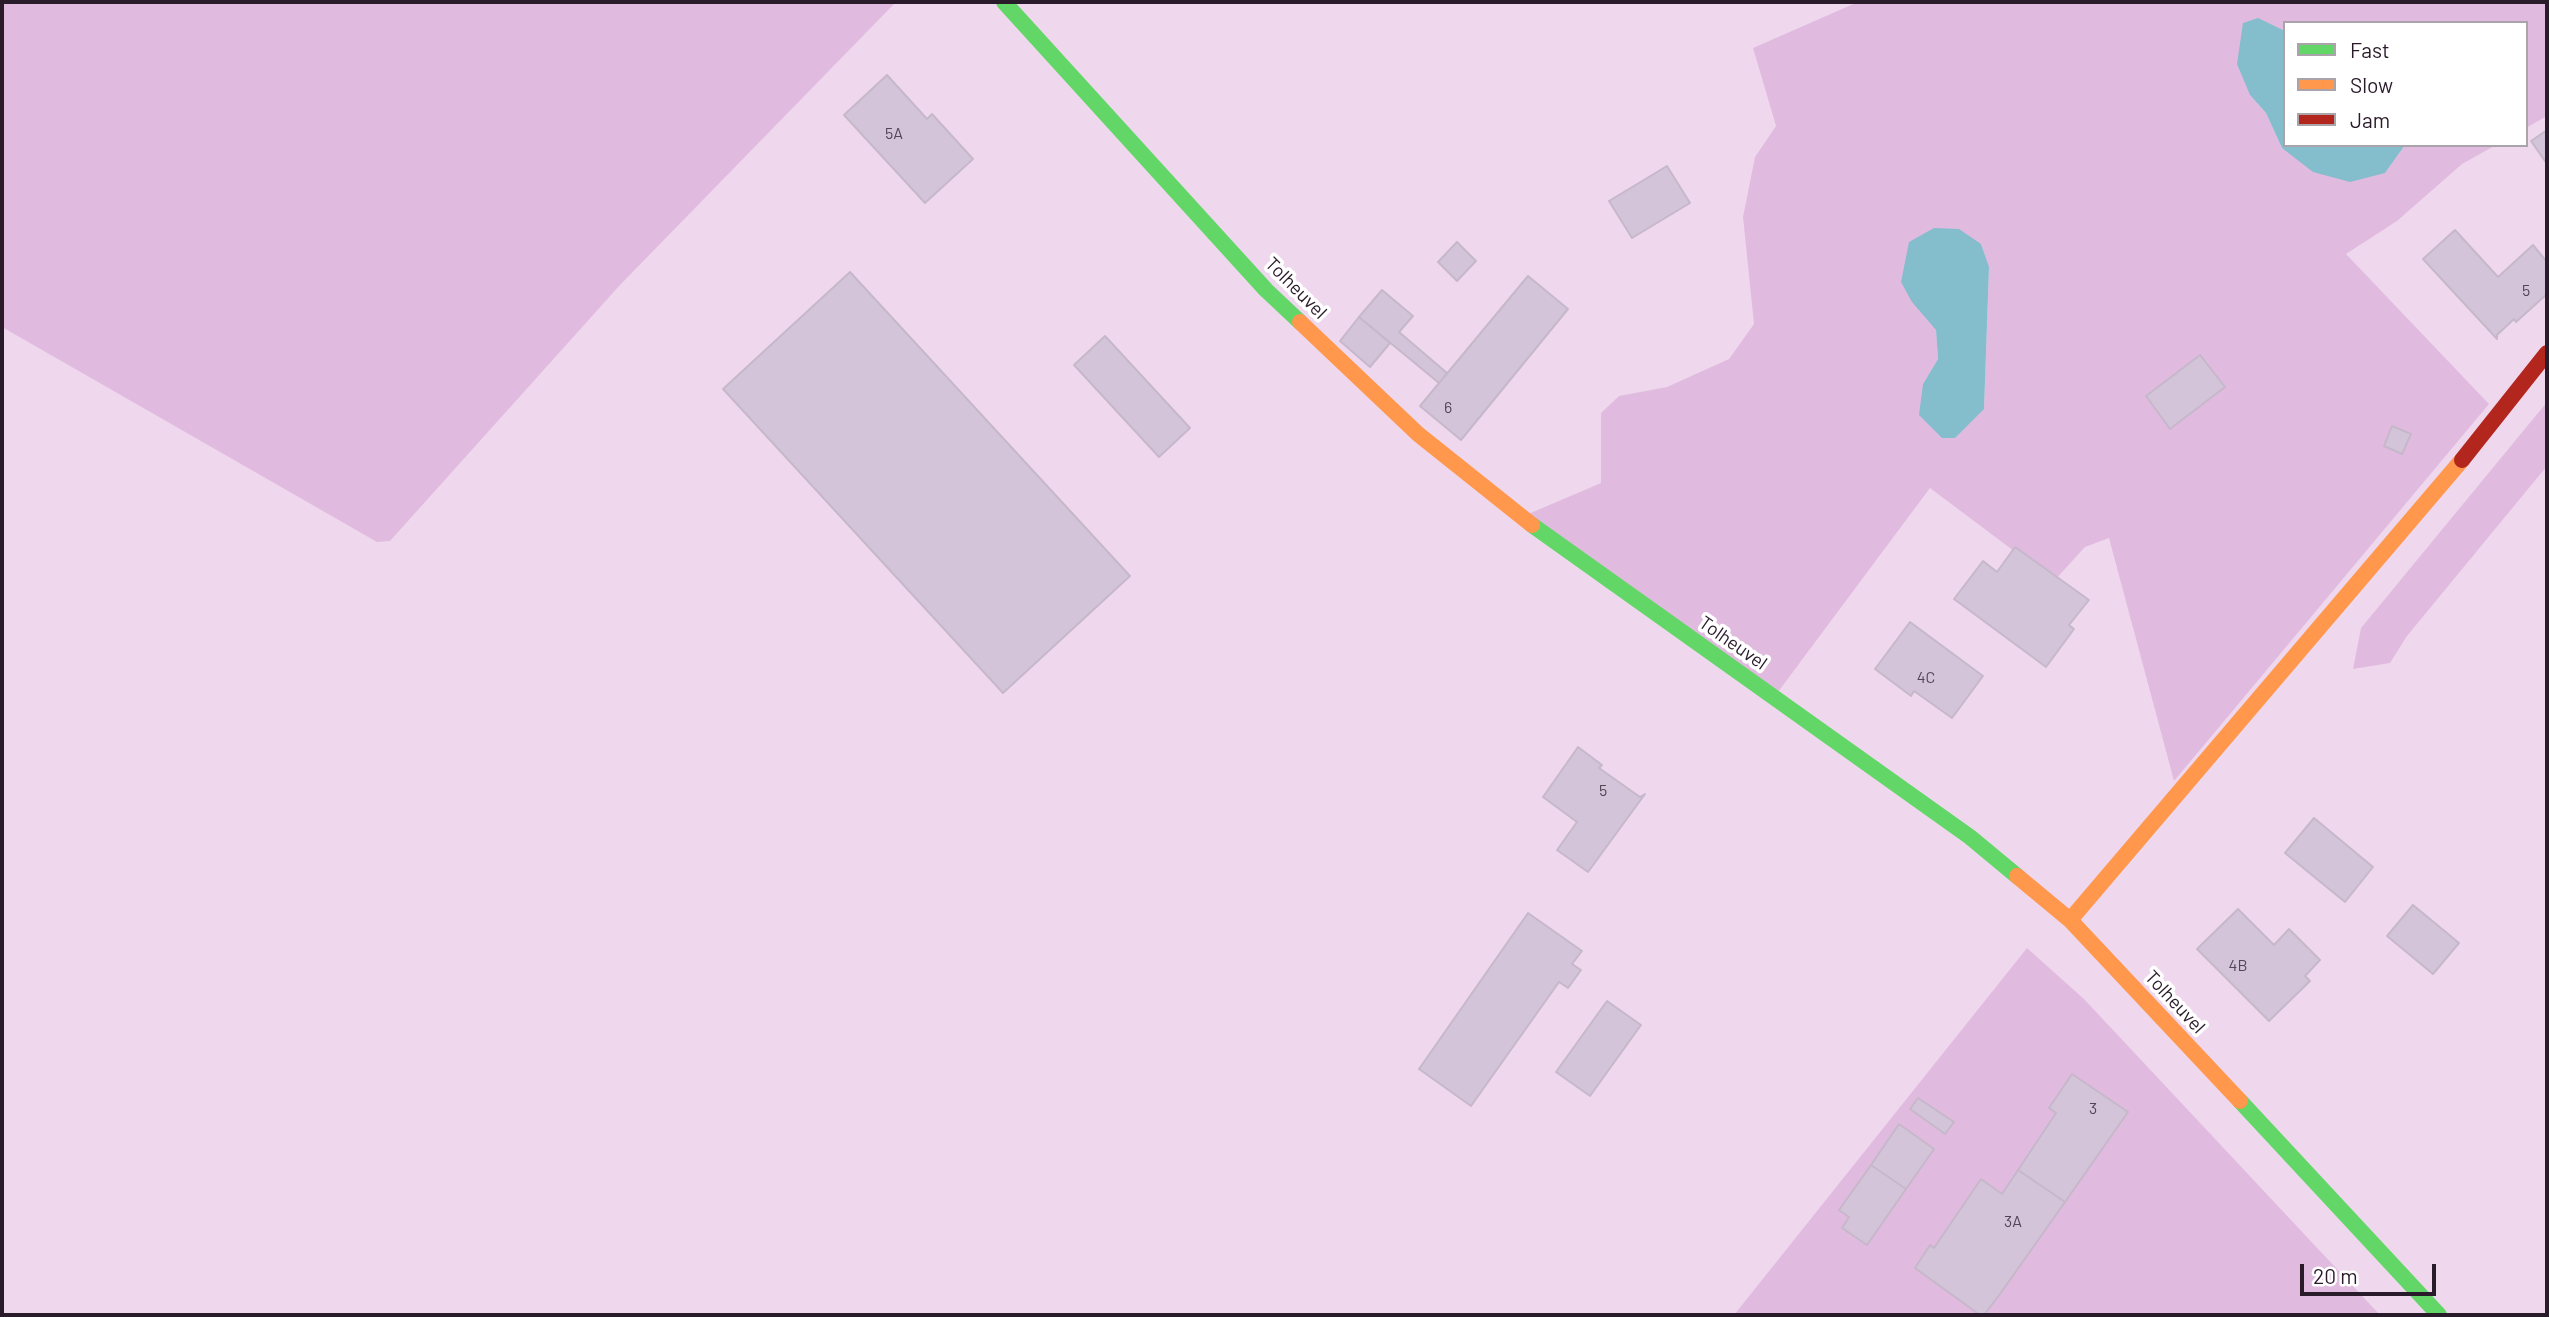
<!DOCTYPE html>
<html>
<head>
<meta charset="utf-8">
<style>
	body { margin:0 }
	#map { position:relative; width:2549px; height:1317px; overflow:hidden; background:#efd8ee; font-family:Barlow,sans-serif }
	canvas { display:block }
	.frame { position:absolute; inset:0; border:4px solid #2a1b2a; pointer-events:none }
	.legend { position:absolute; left:2283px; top:21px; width:245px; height:126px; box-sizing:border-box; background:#fff; border:2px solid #aaa4aa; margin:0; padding:9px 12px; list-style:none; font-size:21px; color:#2a1b2a }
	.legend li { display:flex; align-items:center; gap:14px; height:35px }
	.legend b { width:35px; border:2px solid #aaa4aa }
	.scale { position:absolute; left:2300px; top:1264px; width:136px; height:32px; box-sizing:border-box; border:4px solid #2a1b2a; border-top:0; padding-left:9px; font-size:21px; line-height:24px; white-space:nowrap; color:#2a1b2a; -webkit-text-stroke:5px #fff; paint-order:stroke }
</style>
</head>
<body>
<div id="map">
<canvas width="2549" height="1317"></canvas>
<div class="frame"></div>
<ul class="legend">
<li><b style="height:9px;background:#63d668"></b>Fast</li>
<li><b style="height:9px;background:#ff974d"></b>Slow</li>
<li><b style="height:9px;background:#b3261e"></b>Jam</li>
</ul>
<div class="scale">20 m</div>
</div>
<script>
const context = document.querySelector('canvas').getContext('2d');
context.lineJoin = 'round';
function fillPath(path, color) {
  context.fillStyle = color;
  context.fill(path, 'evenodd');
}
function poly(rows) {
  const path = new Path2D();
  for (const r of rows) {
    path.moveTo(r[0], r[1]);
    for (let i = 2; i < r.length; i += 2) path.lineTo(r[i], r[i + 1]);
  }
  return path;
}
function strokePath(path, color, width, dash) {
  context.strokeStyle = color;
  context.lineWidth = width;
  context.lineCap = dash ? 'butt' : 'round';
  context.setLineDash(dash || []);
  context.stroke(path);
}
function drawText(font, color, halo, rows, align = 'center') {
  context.font = font + ' Barlow,sans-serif';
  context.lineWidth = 7;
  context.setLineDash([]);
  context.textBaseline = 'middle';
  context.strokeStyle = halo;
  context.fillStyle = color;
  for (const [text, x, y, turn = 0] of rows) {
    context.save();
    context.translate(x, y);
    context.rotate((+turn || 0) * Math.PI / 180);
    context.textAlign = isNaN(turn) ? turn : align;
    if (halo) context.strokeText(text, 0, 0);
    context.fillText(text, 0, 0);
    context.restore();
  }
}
const green = poly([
	[2,2,896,2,620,285,390,541,377,542,2,327],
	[1858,2,2547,2,2547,116,2526,128,2526,23,2285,23,2285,31,2258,19,2250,95,2266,113,2282,148,2385,173,2405,145,2496,145,2462,164,2397,221,2346,254,2489,404,2174,781,2109,538,2085,547,2054,581,1930,488,1775,696,1519,518,1601,483,1601,413,1619,396,1667,387,1729,359,1754,324,1743,217,1755,157,1776,126,1753,48],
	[1981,244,1989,268,1984,409,1923,384,1938,359,1936,330],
	[2547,402,2547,466,2407,636,2390,663,2353,669,2361,628],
	[2027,948,2084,999,2380,1315,1734,1315]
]);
const water = poly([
	[2258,18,2285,31,2285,145,2405,145,2385,173,2350,182,2313,172,2282,148,2266,113,2250,95,2237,64,2243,23],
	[1934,228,1959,229,1981,244,1989,267,1984,409,1955,438,1942,438,1919,415,1923,384,1938,359,1936,330,1912,302,1901,282,1909,242]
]);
const building = poly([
	[887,75,927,119,932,114,973,159,925,203,844,115,887,75],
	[2547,130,2547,164,2531,141,2547,130],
	[1667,166,1690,203,1632,238,1609,201,1667,166],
	[2455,230,2498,277,2533,245,2547,262,2547,294,2516,322,2514,319,2497,335,2497,339,2423,259,2455,230],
	[1457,242,1476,261,1457,281,1438,262,1457,242],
	[850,272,1130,576,1003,693,723,389,850,272],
	[1528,276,1568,309,1461,440,1420,406,1528,276],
	[1382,290,1413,316,1399,332,1447,373,1439,383,1359,317,1382,290],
	[1359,317,1390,343,1370,367,1340,341,1359,317],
	[1105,336,1190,428,1159,457,1074,365,1105,336],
	[2200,355,2225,387,2170,429,2146,396,2200,355],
	[2392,426,2411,434,2402,454,2384,446,2392,426],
	[2015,547,2089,600,2069,625,2074,629,2046,667,1954,599,1983,561,1997,572,2015,547],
	[1910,622,1983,676,1952,718,1914,691,1911,696,1875,669,1910,622],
	[1578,747,1602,765,1599,768,1640,797,1645,794,1588,872,1557,850,1577,822,1543,797,1578,747],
	[2314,818,2373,867,2345,902,2285,853,2314,818],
	[2413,905,2459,943,2433,974,2387,936,2413,905],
	[2238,909,2274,945,2289,929,2320,960,2305,976,2310,981,2269,1021,2197,949,2238,909],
	[1528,913,1582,951,1572,964,1581,970,1568,988,1559,982,1471,1106,1419,1069,1528,913],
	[1607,1001,1641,1025,1590,1096,1556,1072,1607,1001],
	[2072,1074,2128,1112,2065,1202,2018,1170,2056,1113,2049,1108,2072,1074],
	[1918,1098,1954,1122,1945,1134,1910,1109,1918,1098],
	[1899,1124,1934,1149,1906,1189,1871,1165,1899,1124],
	[1871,1165,1906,1189,1867,1245,1842,1228,1849,1217,1839,1210,1871,1165],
	[2018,1170,2065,1202,2000,1294,1984,1315,1980,1315,1915,1268,1930,1245,1934,1248,1981,1179,2002,1194,2018,1170]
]);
const fast = poly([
	[1004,2,1266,290,1300,322],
	[1532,525,1970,837,2017,876],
	[2240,1101,2439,1315]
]);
const slow = poly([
	[1300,322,1418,434,1532,525],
	[2017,876,2070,920,2240,1101],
	[2070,920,2462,460]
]);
const jam = poly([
	[2462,460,2547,353]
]);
const numberNames = [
	["5A",894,134],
	["5",2526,291],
	["6",1448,408],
	["4C",1926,678],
	["5",1603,791],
	["4B",2238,966],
	["3",2093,1109],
	["3A",2013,1222]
];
const streetNames = [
	["Tolheuvel",1296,288,45],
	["Tolheuvel",1733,643,35],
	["Tolheuvel",2175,1002,47]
];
fillPath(green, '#e0bbdf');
fillPath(water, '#84bdcc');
fillPath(building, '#d4c4da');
strokePath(building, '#c6b8ca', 2);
strokePath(fast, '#63d668', 16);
strokePath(slow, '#ff974d', 16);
strokePath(jam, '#b3261e', 16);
drawText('16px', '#544556', null, numberNames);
drawText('19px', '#2a1b2a', '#fff', streetNames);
</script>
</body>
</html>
